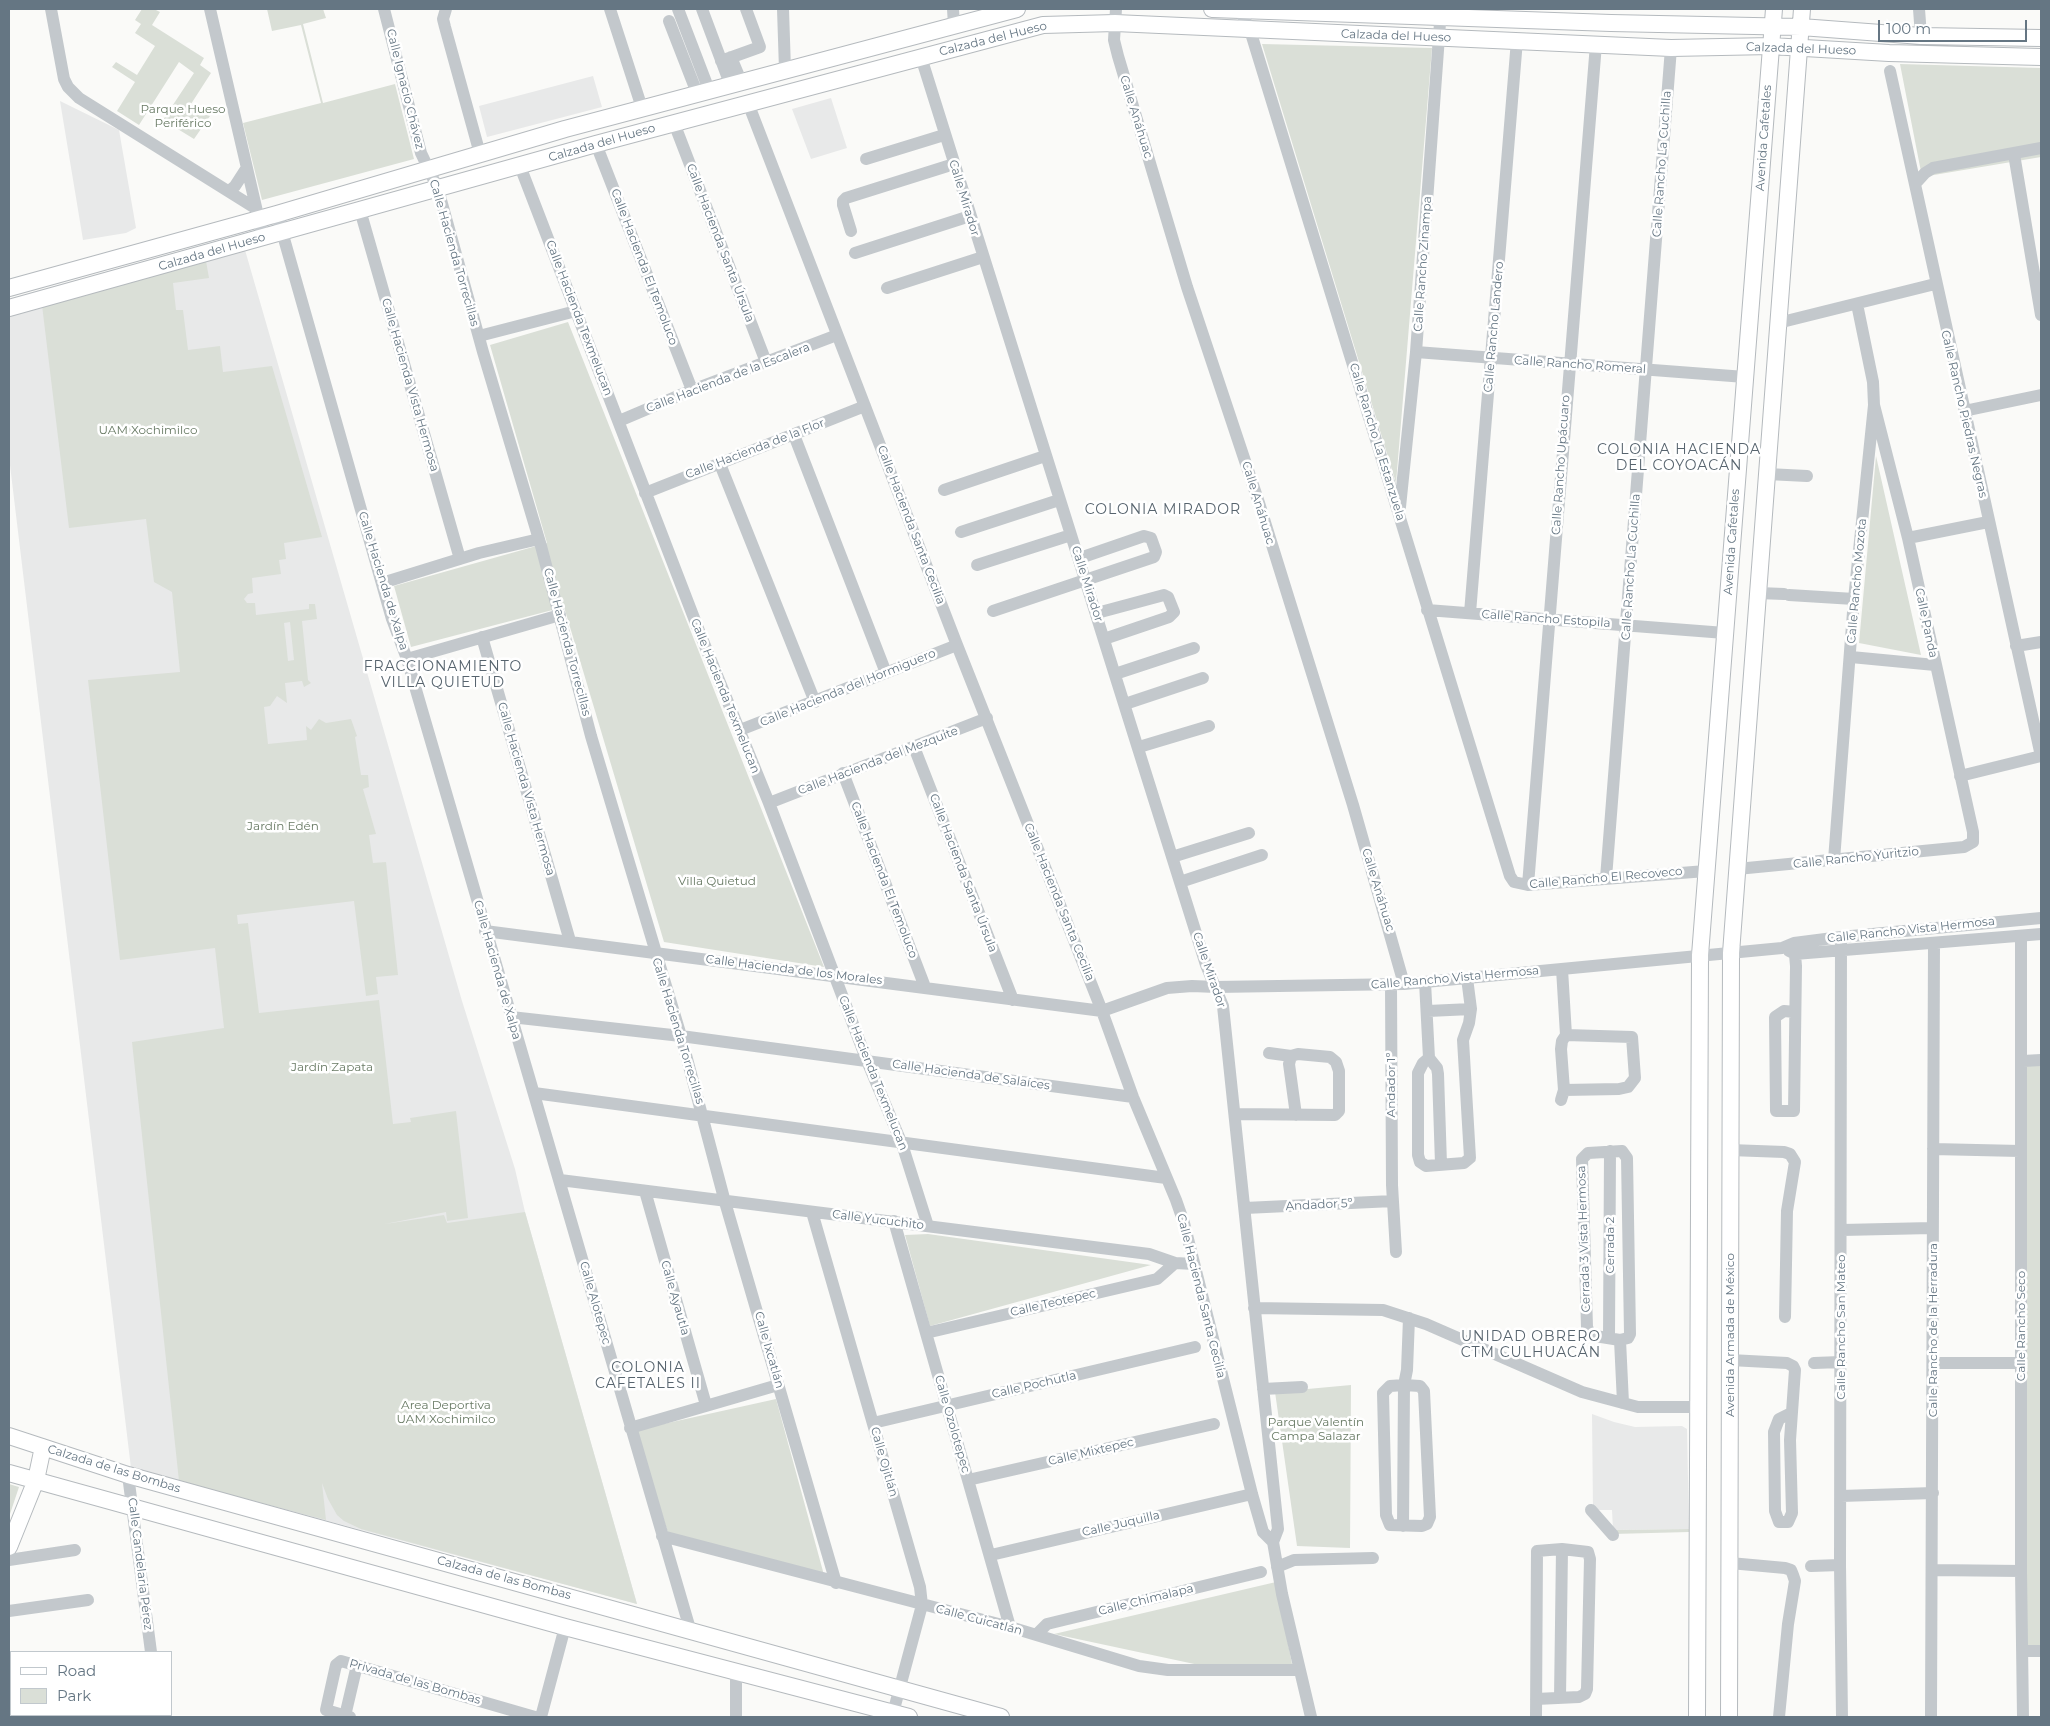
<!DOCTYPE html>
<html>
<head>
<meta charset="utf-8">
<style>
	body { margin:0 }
	#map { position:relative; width:2050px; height:1726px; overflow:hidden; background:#fafaf8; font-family:Montserrat,sans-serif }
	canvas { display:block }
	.frame { position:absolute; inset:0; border:10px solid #657683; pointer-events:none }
	.legend { position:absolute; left:10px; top:1651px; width:162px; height:65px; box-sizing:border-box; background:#fff; border:1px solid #c1c8cd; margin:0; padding:6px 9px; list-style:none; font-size:15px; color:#657683 }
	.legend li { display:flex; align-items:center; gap:10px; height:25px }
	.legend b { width:25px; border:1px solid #c1c8cd }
	.scale { position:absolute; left:1878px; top:20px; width:149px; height:22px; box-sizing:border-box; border:2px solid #657683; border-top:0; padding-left:6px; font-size:15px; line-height:18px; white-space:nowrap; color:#657683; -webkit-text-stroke:4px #fff; paint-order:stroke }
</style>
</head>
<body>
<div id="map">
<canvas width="2050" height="1726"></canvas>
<div class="frame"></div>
<ul class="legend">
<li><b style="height:6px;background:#fff"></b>Road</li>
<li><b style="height:14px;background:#dadfd7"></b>Park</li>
</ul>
<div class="scale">100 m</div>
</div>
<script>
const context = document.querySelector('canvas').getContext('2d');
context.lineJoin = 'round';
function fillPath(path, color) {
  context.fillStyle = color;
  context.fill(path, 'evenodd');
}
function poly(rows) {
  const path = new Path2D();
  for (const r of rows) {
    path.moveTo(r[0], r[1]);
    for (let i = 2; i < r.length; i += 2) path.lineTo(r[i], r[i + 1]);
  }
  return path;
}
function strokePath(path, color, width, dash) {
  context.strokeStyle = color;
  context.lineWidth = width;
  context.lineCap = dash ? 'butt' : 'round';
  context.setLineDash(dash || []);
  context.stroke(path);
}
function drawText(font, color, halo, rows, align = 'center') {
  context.font = font + ' Montserrat,sans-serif';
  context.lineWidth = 5;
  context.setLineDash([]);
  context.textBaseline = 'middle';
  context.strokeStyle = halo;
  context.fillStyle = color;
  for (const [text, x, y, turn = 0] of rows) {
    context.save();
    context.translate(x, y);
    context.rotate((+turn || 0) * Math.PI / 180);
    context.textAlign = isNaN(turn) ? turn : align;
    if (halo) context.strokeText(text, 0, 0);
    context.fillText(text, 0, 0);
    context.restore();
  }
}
const built = poly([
	[593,76,602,107,487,137,479,106],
	[831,98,847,148,811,159,792,109],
	[60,101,119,130,136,228,126,233,83,240],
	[245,250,462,1001,515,1169,525,1212,637,1604,131,1468,9,457,9,314],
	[1592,1414,1614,1422,1635,1427,1682,1426,1687,1429,1689,1529,1613,1530,1612,1510,1593,1510]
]);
const green = poly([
	[142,9,154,9,160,12,152,25,204,58,200,65,211,73,191,104,210,116,194,139,163,120,194,73,179,62,139,125,117,111,135,82,112,67,116,62,137,75,155,46,135,33,141,24,135,20],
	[267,9,323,9,326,18,303,24,323,103,395,84,414,159,262,200,243,123,321,103,301,25,272,31],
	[1262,44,1432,48,1396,483],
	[1900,64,2041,68,2041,157,1922,177],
	[206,261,209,278,173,283,176,310,183,310,188,350,220,346,223,372,272,366,322,537,284,543,286,559,279,560,281,574,252,578,253,593,248,594,244,599,247,603,255,603,256,615,309,609,309,604,315,604,317,619,302,621,308,680,311,683,304,687,302,681,285,683,287,703,277,696,270,706,264,707,268,744,307,740,306,726,311,730,319,719,326,723,351,719,357,736,355,737,361,775,368,775,369,787,363,789,376,834,369,835,373,863,386,862,398,975,376,977,378,994,366,996,354,901,237,915,238,924,248,923,259,1013,379,1000,393,1124,411,1122,410,1118,456,1111,468,1218,447,1221,446,1212,385,1224,444,1215,447,1223,525,1212,637,1604,361,1529,344,1521,337,1515,328,1499,322,1483,326,1520,179,1481,132,1042,224,1028,215,948,120,960,88,680,180,672,172,592,154,582,146,519,69,528,42,305],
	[290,622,294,660,288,661,284,623],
	[568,322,824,967,664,942,564,607,411,647,394,586,547,543,490,345],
	[1876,456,1921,655,1859,643],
	[2023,1061,2041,1062,2041,1654,2025,1654],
	[928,1234,1151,1265,930,1326,905,1235],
	[1351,1385,1350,1548,1297,1546,1275,1392],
	[776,1399,824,1575,668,1533,636,1430],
	[9,1484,19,1487,9,1517],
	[1689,1529,1689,1532,1613,1534,1613,1530],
	[1276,1582,1292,1664,1199,1665,1054,1634]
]);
const minor = poly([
	[51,9,64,79,68,87,79,98,255,208],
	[210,9,263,237],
	[384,9,421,153,438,189,483,352,541,546,591,736,681,1036,725,1202,836,1583],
	[446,9,443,19,445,27,480,154],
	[610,9,642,108],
	[678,9,709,90],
	[702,9,730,84],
	[783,9,785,70],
	[953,9,954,25],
	[1116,9,1114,40,1118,56,1187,287,1259,503,1353,805,1404,984],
	[1919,9,1921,36],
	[1240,10,1250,30,1510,876,1514,882,1528,885,1706,871],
	[669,21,697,93],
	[731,57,741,81],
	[921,57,1206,965,1223,1006,1278,1529,1273,1542],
	[721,61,760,47,746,9],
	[1890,71,2041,756],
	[748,103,957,645,1102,1011,1133,1097,1176,1200,1184,1223,1252,1494,1263,1532,1273,1542,1282,1594,1311,1717],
	[674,123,766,362],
	[596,144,692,390],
	[2014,154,2041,315],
	[866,159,944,135],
	[520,166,699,631,769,803,867,1061,902,1144,928,1226],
	[1915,184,1925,173,1933,168,2041,148],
	[229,191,235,186,246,169],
	[360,210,460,559],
	[277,214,392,619,407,659,690,1629],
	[851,231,843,205,843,201,846,198,954,164],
	[855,253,970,216],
	[887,288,983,257],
	[1778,323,1935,284],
	[479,336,576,311],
	[1416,352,1745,377],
	[1964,411,2041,395],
	[619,421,692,390,837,335],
	[794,435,886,673],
	[720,464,815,702],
	[1767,474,1807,476],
	[944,490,1045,456],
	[645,493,865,406],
	[1400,507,1416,352,1441,9],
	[961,532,1059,500],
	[1908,538,1988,522],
	[977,565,1071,535],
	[382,583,479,553,539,539],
	[1758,593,1784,594],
	[1789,595,1854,599],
	[1427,610,1725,633],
	[993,611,1154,557,1156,552,1151,538,1144,536,1080,558],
	[1097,613,1164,595,1168,597,1174,612,1169,617,1104,639],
	[1470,613,1517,40],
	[482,637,570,941],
	[2016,646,2041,642],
	[1851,657,1935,665],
	[407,659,560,615],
	[1115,674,1194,648],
	[1125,704,1203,678],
	[740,730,957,645],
	[914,747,1013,1000],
	[1139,747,1209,726],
	[843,773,925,987],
	[1960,776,2041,756],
	[769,803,987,718],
	[1172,857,1249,833],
	[1834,860,1854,599,1874,405,1873,382,1857,304],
	[1737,869,1964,847,1973,842,1973,832,1908,538,1874,405],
	[1606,878,1671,48],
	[1180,882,1262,855],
	[1528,885,1596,44],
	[485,931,1102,1011,1167,988,1192,986,1216,987,1404,984,1782,948,1794,943,1841,937,2041,918],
	[2021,936,2021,1571,2023,1717],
	[1841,937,1840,1565,1842,1717],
	[1794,943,1796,966,1794,1111,1776,1111,1775,1017,1784,1011,1795,1012],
	[1789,951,1795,954,2041,934],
	[1467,978,1471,1009],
	[1425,982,1429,1058,1423,1063,1418,1073,1418,1155,1420,1162,1426,1166,1464,1163,1470,1158,1463,1040,1469,1023,1471,1009,1428,1011],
	[1391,985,1392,1185,1396,1252],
	[511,1017,681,1036,1133,1097],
	[1269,1053,1291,1056],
	[1429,1058,1437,1068,1438,1074,1441,1164],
	[2023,1061,2041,1060],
	[1564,1090,1619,1089,1628,1087,1635,1078,1632,1037,1566,1035],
	[534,1093,1166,1178],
	[1561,1100,1564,1090,1561,1049,1562,1041,1566,1035,1562,969],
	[1236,1114,1335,1115,1339,1111,1339,1071,1336,1062,1330,1057,1298,1054,1291,1056,1289,1064,1296,1115],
	[1933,1149,2020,1151],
	[1730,1150,1784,1152,1790,1154,1795,1162,1787,1211,1785,1317],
	[1622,1151,1627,1158,1630,1334,1628,1338,1620,1340,1595,1336,1589,1332,1587,1327,1582,1159,1588,1153,1622,1151],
	[560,1180,1149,1254,1175,1263,1194,1264],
	[645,1191,706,1405],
	[1245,1208,1393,1201],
	[812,1212,920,1587,922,1605,893,1713],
	[894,1221,1010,1627],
	[1842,1230,1932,1228],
	[1254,1308,1383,1310,1426,1324,1582,1392,1638,1407,1698,1407],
	[926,1333,1157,1279,1175,1263],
	[1609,1338,1610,1151],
	[1620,1340,1623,1403],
	[1730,1360,1787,1363,1793,1366,1795,1370,1790,1440,1792,1513,1788,1522,1779,1522,1775,1511,1774,1432,1779,1419,1791,1413],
	[1814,1363,1841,1362],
	[1934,1363,2021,1363],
	[1404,1385,1420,1386,1424,1391,1430,1517,1427,1524,1422,1526,1390,1525,1386,1515,1383,1393,1390,1386,1404,1385],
	[1263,1389,1302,1387],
	[873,1423,1195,1347],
	[630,1428,778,1385],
	[128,1475,151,1652],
	[968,1480,1214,1424],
	[1841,1496,1933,1493],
	[1591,1510,1613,1535],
	[1403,1526,1404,1385,1407,1370,1409,1318],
	[662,1536,1010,1627,1139,1666,1168,1670,1299,1670],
	[991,1555,1252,1494],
	[9,1560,75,1550],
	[1730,1563,1785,1568,1791,1570,1793,1575,1795,1581,1788,1624,1779,1717],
	[1811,1566,1840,1565],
	[1277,1567,1294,1560,1373,1558],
	[1932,1570,2021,1571],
	[9,1611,88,1600],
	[1036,1635,1047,1624,1261,1572],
	[2023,1651,2041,1651],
	[9,1667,11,1666],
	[736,1671,736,1717],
	[1560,1698,1562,1549],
	[158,1715,158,1717],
	[345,1716,357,1665],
	[32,1717,49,1715],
	[350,1717,326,1710,336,1665,341,1661,535,1717],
	[541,1717,565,1627],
	[1536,1717,1537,1551,1562,1549,1588,1552,1590,1559,1587,1689,1585,1694,1579,1697,1536,1699],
	[1931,1717,1934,943]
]);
const major = poly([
	[1212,9,1611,23,1801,27,1921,36,2041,38],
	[9,288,277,214,565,129,1017,9],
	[9,308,596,144,1043,25,1115,23,1671,48,1771,46,1889,53,2041,57],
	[9,1436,128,1475,1001,1717],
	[9,1473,565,1627,909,1717],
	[9,1547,36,1480,43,1447],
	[1697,1717,1700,955,1774,9],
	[1729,1717,1731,953,1802,9]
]);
const streetNames = [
	["Calzada del Hueso",1396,36,2],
	["Calzada del Hueso",993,39,-14],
	["Calzada del Hueso",1801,49,2],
	["Calle Ignacio Chávez",405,89,76],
	["Calle Anáhuac",1136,117,73],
	["Avenida Cafetales",1764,138,-86],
	["Calzada del Hueso",602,143,-16],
	["Calle Rancho La Cuchilla",1662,164,-86],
	["Calle Mirador",964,198,73],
	["Calle Hacienda Santa Úrsula",720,243,69],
	["Calzada del Hueso",212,252,-16],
	["Calle Hacienda Torrecillas",454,253,74],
	["Calle Rancho Zinampa",1423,264,-86],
	["Calle Hacienda El Temoluco",644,267,69],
	["Calle Hacienda Texmelucan",579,318,69],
	["Calle Rancho Landero",1494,327,-85],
	["Calle Rancho Romeral",1580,365,4],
	["Calle Hacienda de la Escalera",728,378,-21],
	["Calle Hacienda Vista Hermosa",410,385,74],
	["Calle Rancho Piedras Negras",1964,414,77],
	["Calle Rancho La Estanzuela",1377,442,73],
	["Calle Hacienda de la Flor",755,449,-21],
	["Calle Rancho Upácuaro",1561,465,-86],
	["Calle Anáhuac",1258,503,73],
	["Calle Hacienda Santa Cecilia",911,525,69],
	["Avenida Cafetales",1732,542,-86],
	["Calle Rancho La Cuchilla",1631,567,-86],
	["Calle Hacienda de Xalpa",383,581,73],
	["Calle Rancho Mozota",1857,581,-85],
	["Calle Mirador",1087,584,72],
	["Calle Rancho Estopila",1546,619,4],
	["Calle Panda",1926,623,78],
	["Calle Hacienda Torrecillas",567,642,75],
	["Calle Hacienda del Hormiguero",848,688,-22],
	["Calle Hacienda Texmelucan",725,696,68],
	["Calle Hacienda del Mezquite",878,761,-21],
	["Calle Hacienda Vista Hermosa",526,789,74],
	["Calle Rancho Yuritzio",1856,858,-6],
	["Calle Hacienda Santa Úrsula",963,873,69],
	["Calle Rancho El Recoveco",1606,878,-5],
	["Calle Hacienda El Temoluco",884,880,69],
	["Calle Anáhuac",1378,890,73],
	["Calle Hacienda Santa Cecilia",1059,902,68],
	["Calle Rancho Vista Hermosa",1911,930,-6],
	["Calle Hacienda de Xalpa",497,970,74],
	["Calle Hacienda de los Morales",794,970,7],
	["Calle Mirador",1209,970,71],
	["Calle Rancho Vista Hermosa",1455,978,-5],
	["Calle Hacienda Torrecillas",678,1031,73],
	["Calle Hacienda Texmelucan",873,1073,68],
	["Calle Hacienda de Salaíces",971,1075,8],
	["Andador 1º",1391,1085,-90],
	["Andador 5º",1319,1205,-3],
	["Calle Yucuchito",878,1220,7],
	["Cerrada 3 Vista Hermosa",1584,1239,-92],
	["Cerrada 2",1610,1245,-90],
	["Calle Hacienda Santa Cecilia",1201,1296,76],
	["Calle Ayautla",675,1298,74],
	["Calle Alotepec",595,1303,74],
	["Calle Teotepec",1053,1303,-13],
	["Calle Rancho Seco",2021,1326,-90],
	["Calle Rancho San Mateo",1841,1327,-90],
	["Calle Rancho de la Herradura",1933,1330,-90],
	["Avenida Armada de México",1730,1335,-90],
	["Calle Ixcatlán",769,1350,74],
	["Calle Pochutla",1034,1385,-13],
	["Calle Ozolotepec",952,1424,74],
	["Calle Mixtepec",1091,1452,-13],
	["Calle Ojitlán",884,1462,74],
	["Calzada de las Bombas",114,1469,17],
	["Calle Juquilla",1121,1524,-13],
	["Calle Candelaria Pérez",140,1564,83],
	["Calzada de las Bombas",504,1578,15],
	["Calle Chimalapa",1146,1600,-14],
	["Calle Cuicatlán",979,1620,15],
	["Privada de las Bombas",415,1682,16]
];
const parkNames = [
	["Parque Hueso",183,109],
	["Periférico",183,123],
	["UAM Xochimilco",148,430],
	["Jardín Edén",283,826],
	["Villa Quietud",717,881],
	["Jardín Zapata",332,1067],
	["Area Deportiva",446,1405],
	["UAM Xochimilco",446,1419],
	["Parque Valentín",1316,1422],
	["Campa Salazar",1316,1436]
];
const neighbourhoodNames = [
	["COLONIA HACIENDA",1679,450],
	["DEL COYOACÁN",1679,466],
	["COLONIA MIRADOR",1163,510],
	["FRACCIONAMIENTO",443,667],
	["VILLA QUIETUD",443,683],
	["UNIDAD OBRERO",1531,1337],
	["CTM CULHUACÁN",1531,1353],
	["COLONIA",648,1368],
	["CAFETALES II",648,1384]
];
fillPath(built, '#e8e9e9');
fillPath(green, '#dadfd7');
strokePath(major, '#b5babe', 18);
strokePath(minor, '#c3c8cc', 12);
strokePath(major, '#fff', 16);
drawText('12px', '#657683', '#fff', streetNames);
drawText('12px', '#687a64', '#fff', parkNames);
context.letterSpacing = '1px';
drawText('14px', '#57646e', '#fff', neighbourhoodNames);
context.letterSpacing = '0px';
</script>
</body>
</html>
